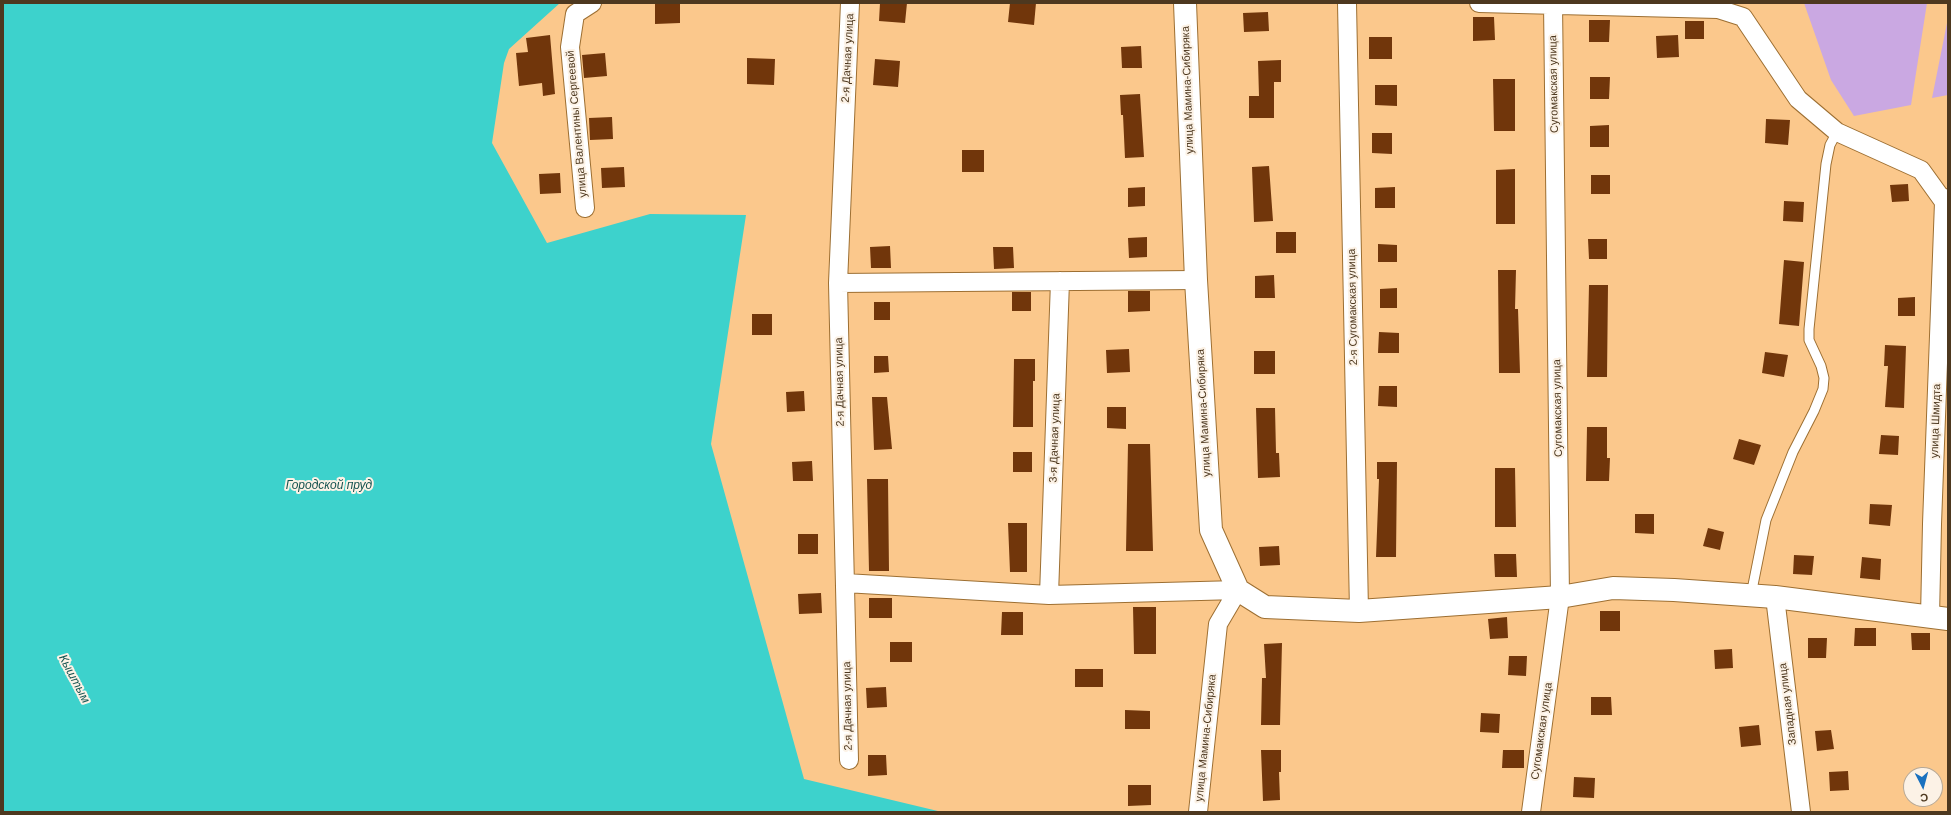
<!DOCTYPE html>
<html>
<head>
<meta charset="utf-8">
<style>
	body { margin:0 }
	#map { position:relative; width:1951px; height:815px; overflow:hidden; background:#fbc88c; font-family:Arial,sans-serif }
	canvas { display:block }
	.frame { position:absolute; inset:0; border:4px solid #4d381f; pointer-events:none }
	.north { position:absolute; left:1903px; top:767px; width:40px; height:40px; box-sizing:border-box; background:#fcf2e6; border:1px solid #b6a896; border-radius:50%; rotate:174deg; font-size:11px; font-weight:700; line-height:16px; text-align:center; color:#4d381f }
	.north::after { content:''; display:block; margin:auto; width:14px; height:18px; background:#1a71bf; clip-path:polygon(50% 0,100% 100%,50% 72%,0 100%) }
</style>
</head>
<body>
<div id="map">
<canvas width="1951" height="815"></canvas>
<div class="frame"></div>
<div class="north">С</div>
</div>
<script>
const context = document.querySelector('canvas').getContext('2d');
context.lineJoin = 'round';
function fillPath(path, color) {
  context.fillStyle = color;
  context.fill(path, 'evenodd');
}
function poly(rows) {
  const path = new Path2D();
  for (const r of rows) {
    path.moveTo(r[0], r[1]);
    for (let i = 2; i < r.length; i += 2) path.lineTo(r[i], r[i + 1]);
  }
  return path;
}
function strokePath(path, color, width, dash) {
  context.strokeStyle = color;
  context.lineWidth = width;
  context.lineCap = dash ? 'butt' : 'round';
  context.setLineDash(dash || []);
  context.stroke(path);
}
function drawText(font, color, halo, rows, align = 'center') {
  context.font = font + ' Arial,sans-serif';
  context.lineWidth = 4;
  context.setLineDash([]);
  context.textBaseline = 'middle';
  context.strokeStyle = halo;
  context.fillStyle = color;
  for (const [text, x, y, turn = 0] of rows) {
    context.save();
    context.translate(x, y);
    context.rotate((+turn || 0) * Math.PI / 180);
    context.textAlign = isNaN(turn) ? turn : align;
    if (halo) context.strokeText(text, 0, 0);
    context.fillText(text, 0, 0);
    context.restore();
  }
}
const green = poly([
	[1804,3,1927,3,1911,105,1854,116,1831,80],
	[1948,18,1948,95,1932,98]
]);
const water = poly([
	[3,3,560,3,509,49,504,63,492,143,547,243,650,214,746,215,711,444,804,779,942,812,3,812]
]);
const building = poly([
	[655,3,680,3,680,23,655,24],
	[880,3,907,3,905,23,879,21],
	[1010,3,1036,3,1034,25,1008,22],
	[1268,12,1269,31,1244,32,1243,13],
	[1473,17,1494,17,1495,40,1473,41],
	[1589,20,1610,20,1609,42,1589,42],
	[1685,21,1704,21,1704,39,1685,39],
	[550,35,555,94,543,96,542,83,519,86,516,53,528,52,526,38],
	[1678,35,1679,57,1657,58,1656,36],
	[1369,37,1392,37,1392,59,1369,59],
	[1141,46,1142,68,1122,68,1121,47],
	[605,53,607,76,584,78,582,55],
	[747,58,775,59,774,85,747,84],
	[875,59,900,61,898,87,873,85],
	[1281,60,1281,82,1274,82,1274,118,1249,118,1249,96,1259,96,1258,61],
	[1590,77,1610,77,1609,99,1590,99],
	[1493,79,1515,79,1515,131,1494,131],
	[1375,85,1397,85,1397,106,1375,105],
	[1140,94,1144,157,1125,158,1123,115,1121,115,1120,95],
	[612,117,613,139,590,140,589,118],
	[1766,119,1790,120,1788,145,1765,143],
	[1609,125,1609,147,1590,147,1590,126],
	[1372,133,1392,133,1392,154,1372,153],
	[962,150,984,150,984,172,962,172],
	[1269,166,1273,221,1254,222,1252,167],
	[624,167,625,187,602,188,601,168],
	[1515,169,1515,224,1496,224,1496,170],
	[560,173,561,193,540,194,539,174],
	[1591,175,1610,175,1610,194,1591,194],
	[1908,184,1909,201,1892,202,1890,185],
	[1145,187,1145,206,1128,207,1128,188],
	[1395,187,1395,208,1375,208,1375,188],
	[1784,201,1804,202,1803,222,1783,221],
	[1276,232,1296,232,1296,253,1276,253],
	[1147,237,1147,257,1129,258,1128,238],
	[1588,239,1607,239,1607,259,1589,259],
	[1378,244,1397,245,1397,262,1378,262],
	[890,246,891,268,871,268,870,247],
	[993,247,1013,247,1014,268,994,269],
	[1784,260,1804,262,1799,326,1779,324],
	[1498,270,1516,270,1515,309,1518,309,1520,373,1499,373],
	[1274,275,1275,298,1255,298,1255,276],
	[1589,285,1608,285,1607,377,1587,377],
	[1397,288,1397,308,1380,308,1380,289],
	[1128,291,1150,291,1150,311,1128,312],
	[1012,292,1031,292,1031,311,1012,311],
	[1915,297,1915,316,1898,316,1898,298],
	[874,302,890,302,890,320,874,320],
	[752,314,772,314,772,335,752,335],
	[1379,332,1399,333,1399,353,1378,353],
	[1885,345,1906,346,1904,408,1885,407,1888,366,1884,366],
	[1129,349,1130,372,1107,373,1106,350],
	[1254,351,1275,351,1275,374,1254,374],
	[1765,352,1788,355,1784,377,1762,373],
	[874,356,888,356,889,372,874,373],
	[1014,359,1035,359,1035,381,1033,381,1033,427,1013,427],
	[1379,386,1397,386,1397,407,1378,406],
	[804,391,805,411,787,412,786,392],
	[872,397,887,397,892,449,874,450],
	[1107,407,1126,407,1126,429,1107,428],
	[1256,408,1275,408,1276,453,1279,453,1280,477,1258,478],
	[1587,427,1607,427,1607,458,1610,458,1609,481,1586,481],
	[1881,435,1899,436,1898,455,1879,454],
	[1739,439,1761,445,1754,465,1733,459],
	[1128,444,1150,444,1153,551,1126,551],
	[1013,452,1032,452,1032,472,1013,472],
	[812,461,813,481,793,481,792,462],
	[1377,462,1397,462,1396,557,1376,557,1379,479,1377,479],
	[1495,468,1515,468,1516,527,1495,527],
	[867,479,888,479,889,571,869,571],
	[1870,504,1892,505,1890,526,1869,524],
	[1635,514,1654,514,1654,534,1635,533],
	[1008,523,1027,523,1027,572,1010,572],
	[1708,528,1724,532,1720,550,1703,546],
	[798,534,818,534,818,554,798,554],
	[1279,546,1280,565,1260,566,1259,547],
	[1494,554,1516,554,1517,577,1495,577],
	[1794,555,1814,556,1812,575,1793,574],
	[1862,557,1881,559,1880,580,1860,578],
	[821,593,822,613,799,614,798,594],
	[869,598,892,598,892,618,869,618],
	[1133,607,1156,607,1156,654,1134,654],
	[1600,611,1620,611,1620,631,1600,631],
	[1002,612,1023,612,1023,635,1001,635],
	[1507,617,1508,638,1490,639,1488,619],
	[1855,628,1876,628,1876,646,1854,646],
	[1911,633,1930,633,1930,650,1912,650],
	[1808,638,1827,638,1826,658,1808,658],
	[890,642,912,642,912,662,890,662],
	[1282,643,1280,725,1261,725,1262,678,1266,678,1264,644],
	[1732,649,1733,668,1715,669,1714,650],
	[1509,656,1527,656,1526,676,1508,675],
	[1075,669,1103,669,1103,687,1075,687],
	[886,687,887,707,867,708,866,688],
	[1591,697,1611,697,1612,715,1591,715],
	[1125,710,1150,711,1150,729,1125,729],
	[1481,713,1500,714,1499,733,1480,732],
	[1759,725,1761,745,1741,747,1739,727],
	[1831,730,1834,749,1817,751,1815,731],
	[1261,750,1281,750,1281,772,1279,772,1280,800,1263,801],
	[1503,750,1524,750,1524,768,1502,768],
	[868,755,886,755,887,775,868,776],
	[1848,771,1849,790,1830,791,1829,772],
	[1574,777,1595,778,1594,798,1573,797],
	[1128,785,1151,785,1151,805,1128,806]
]);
const lane = poly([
	[1751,595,1766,520,1793,452,1814,411,1823,389,1824,378,1821,366,1809,340,1809,329,1826,164,1830,145,1837,132]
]);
const street = poly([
	[1347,3,1359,611],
	[1479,3,1718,9,1743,17,1798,99,1837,132,1921,170,1944,202,1948,198],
	[585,208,570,47,575,14,592,3],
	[838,283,1196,280],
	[845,583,1049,595,1238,590],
	[1049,595,1060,281],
	[1775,597,1801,812],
	[1930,617,1932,524,1944,202],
	[849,760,838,283,850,3],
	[1198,812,1218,624,1238,590],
	[1531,812,1560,597,1553,3]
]);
const primary = poly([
	[1185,3,1196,280,1211,530,1238,590,1265,607,1359,611,1560,597,1613,588,1674,590,1775,597,1948,619]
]);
const streetNames = [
	["2-я Дачная улица",848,58,-87],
	["Сугомакская улица",1554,84,-91],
	["улица Мамина-Сибиряка",1188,90,-92],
	["улица Валентины Сергеевой",577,124,-95],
	["2-я Сугомакская улица",1353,307,-91],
	["2-я Дачная улица",840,382,-91],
	["Сугомакская улица",1558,408,-91],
	["улица Мамина-Сибиряка",1204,413,-93],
	["улица Шмидта",1936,421,-88],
	["3-я Дачная улица",1055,438,-88],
	["Западная улица",1788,704,-97],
	["2-я Дачная улица",848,706,-91],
	["Сугомакская улица",1542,731,-82],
	["улица Мамина-Сибиряка",1206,738,-84]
];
const waterNames = [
	["Городской пруд",329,486],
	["Кыштым",74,679,62]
];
fillPath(green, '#caa8e2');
fillPath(water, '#3dd2cc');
fillPath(building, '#71360b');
strokePath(lane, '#9d6f32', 11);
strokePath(street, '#9d6f32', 20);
strokePath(primary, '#9d6f32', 24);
strokePath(lane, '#fff', 9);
strokePath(street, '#fff', 18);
strokePath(primary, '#fff', 22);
drawText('11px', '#4d381f', '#fcf2e6', streetNames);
drawText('italic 12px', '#155350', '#fcf2e6', waterNames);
</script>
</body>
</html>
